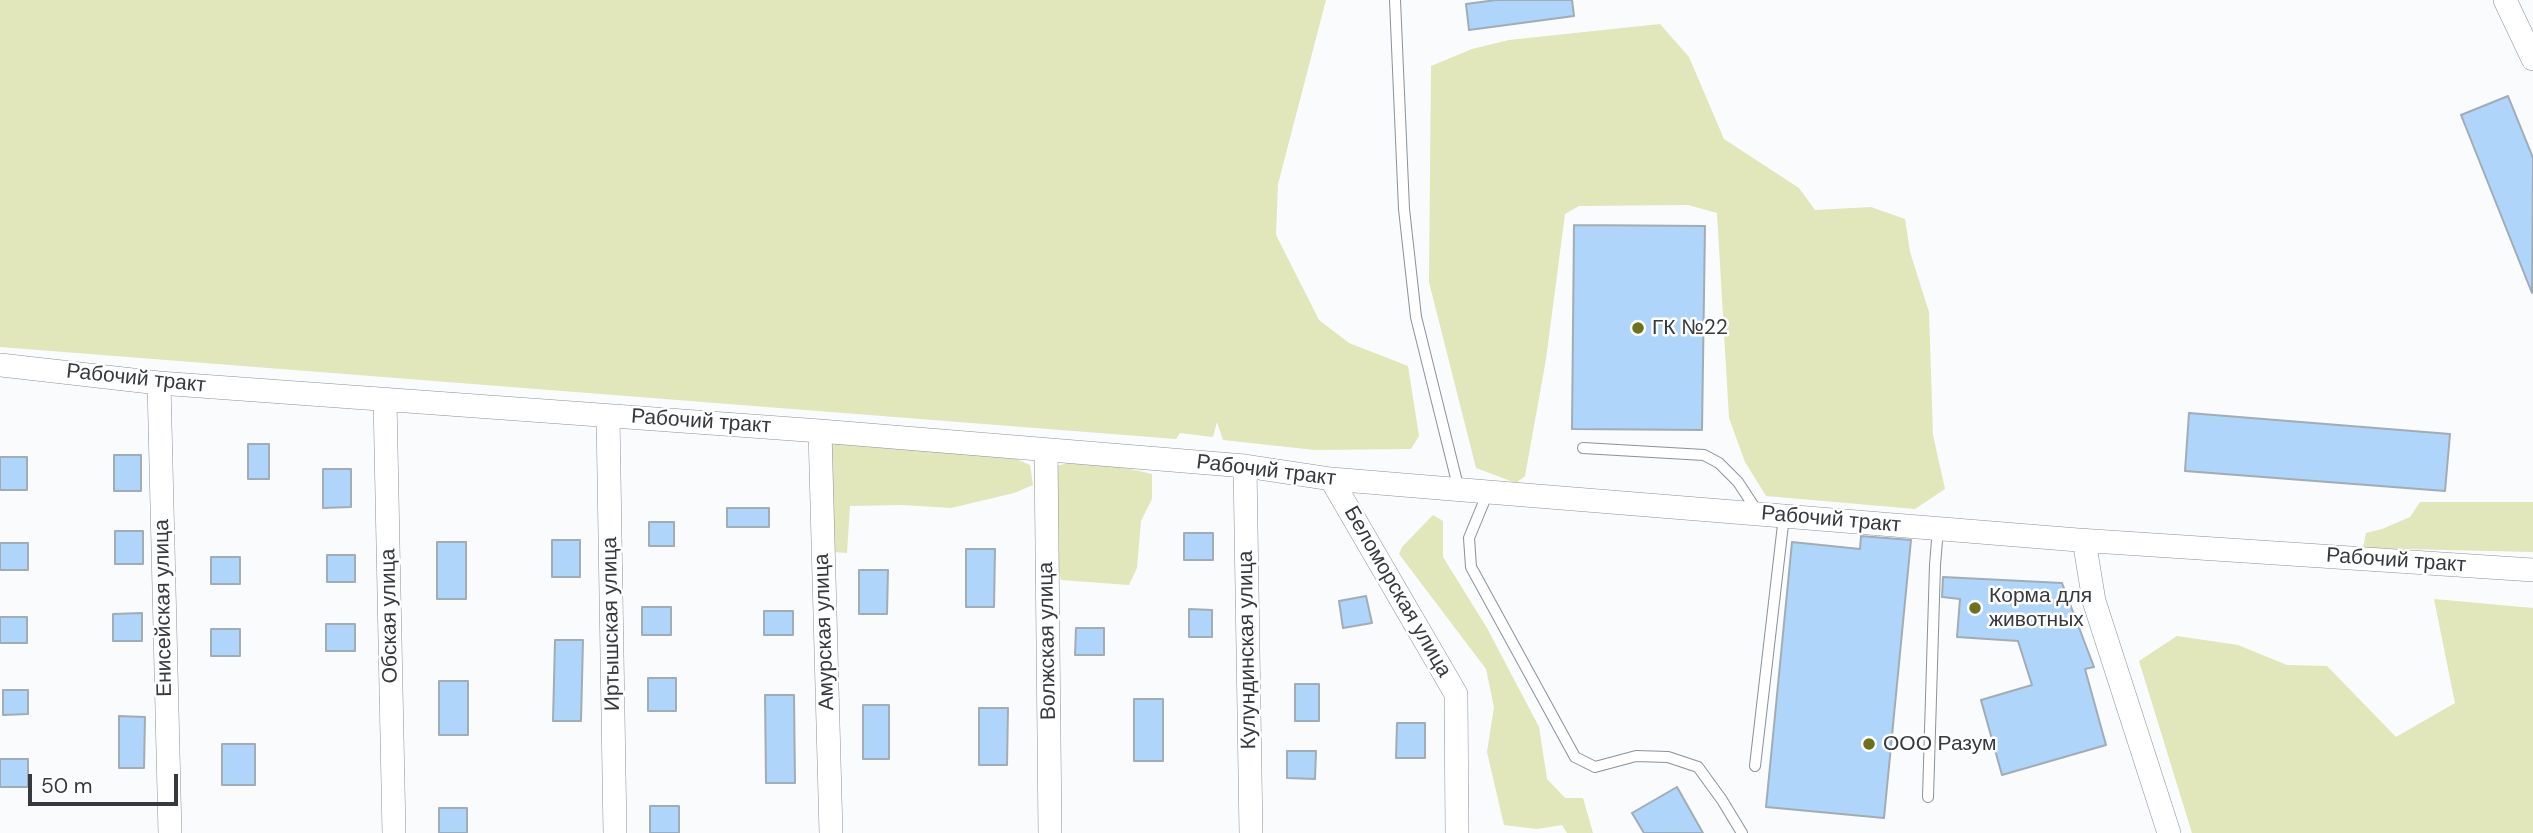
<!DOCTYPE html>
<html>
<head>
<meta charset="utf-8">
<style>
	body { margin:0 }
	#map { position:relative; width:2533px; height:833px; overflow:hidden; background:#f9fbfd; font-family:"DM Sans",sans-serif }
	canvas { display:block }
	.scale { position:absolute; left:28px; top:774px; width:150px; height:32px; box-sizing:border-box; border:4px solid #363a3e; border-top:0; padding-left:9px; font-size:21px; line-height:24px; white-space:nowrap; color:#363a3e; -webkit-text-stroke:5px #fff; paint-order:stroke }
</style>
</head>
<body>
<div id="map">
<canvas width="2533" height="833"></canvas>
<div class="scale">50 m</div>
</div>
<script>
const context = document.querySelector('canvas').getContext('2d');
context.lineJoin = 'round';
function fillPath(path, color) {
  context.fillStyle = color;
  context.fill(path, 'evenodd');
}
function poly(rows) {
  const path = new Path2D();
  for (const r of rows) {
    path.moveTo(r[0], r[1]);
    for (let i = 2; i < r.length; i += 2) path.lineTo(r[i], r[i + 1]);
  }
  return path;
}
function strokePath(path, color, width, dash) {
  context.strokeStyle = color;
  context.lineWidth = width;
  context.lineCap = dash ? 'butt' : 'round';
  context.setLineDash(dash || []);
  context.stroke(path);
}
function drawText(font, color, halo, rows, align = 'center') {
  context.font = font + ' "DM Sans",sans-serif';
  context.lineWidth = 5;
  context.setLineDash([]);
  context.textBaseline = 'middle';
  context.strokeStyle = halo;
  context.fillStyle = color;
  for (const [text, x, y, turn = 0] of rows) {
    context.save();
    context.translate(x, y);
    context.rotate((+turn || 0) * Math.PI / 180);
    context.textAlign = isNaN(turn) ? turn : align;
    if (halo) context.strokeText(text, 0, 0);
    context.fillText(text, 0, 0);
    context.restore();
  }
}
const green = poly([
	[0,0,1326,0,1278,184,1276,235,1319,320,1349,343,1408,366,1419,436,1411,449,1315,450,1223,440,1217,422,1213,437,1180,433,1176,439,0,347],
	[1660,24,1689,57,1724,139,1799,188,1815,210,1871,207,1905,219,1910,252,1929,312,1933,435,1945,489,1915,509,1766,496,1745,462,1729,418,1717,213,1688,205,1579,206,1565,214,1546,359,1525,476,1516,483,1476,468,1429,282,1431,66,1472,49,1509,40],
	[835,441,1016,459,1030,465,1033,485,1014,493,951,508,903,505,850,506,847,553,834,552,831,445],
	[1071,462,1126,468,1152,474,1152,499,1141,521,1137,568,1129,585,1061,580,1058,567,1057,466],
	[2420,502,2533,502,2533,552,2363,548,2366,533,2382,529,2410,517],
	[1433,515,1443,521,1443,557,1487,628,1539,727,1547,779,1565,798,1583,798,1593,833,1567,833,1562,825,1537,829,1504,825,1487,752,1494,707,1486,669,1399,554,1402,547],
	[2434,599,2533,608,2533,833,2192,833,2139,661,2177,636,2238,645,2287,665,2327,666,2396,737,2455,703]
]);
const building = poly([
	[1496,0,1572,0,1574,16,1469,30,1466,4,1496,0],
	[2508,96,2533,158,2532,293,2461,115,2508,96],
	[1574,225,1705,226,1702,430,1572,429,1574,225],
	[2189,413,2450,434,2445,491,2185,471,2189,413],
	[248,444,269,444,269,479,248,479,248,444],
	[114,455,141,455,141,491,114,491,114,455],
	[0,457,27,457,27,490,0,490,0,457],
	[323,469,351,469,351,507,323,508,323,469],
	[727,508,769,508,769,527,727,527,727,508],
	[649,522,674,522,674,546,649,546,649,522],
	[115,531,143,531,143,564,115,564,115,531],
	[1184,533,1213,533,1213,560,1184,560,1184,533],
	[1861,536,1911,540,1884,818,1766,807,1792,542,1860,549,1861,536],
	[552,540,580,540,580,577,552,577,552,540],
	[437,542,466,542,466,599,437,599,437,542],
	[0,543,28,543,28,570,0,570,0,543],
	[966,549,995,549,994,607,966,607,966,549],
	[327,555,355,555,355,582,327,582,327,555],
	[211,557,240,557,240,584,211,584,211,557],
	[859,570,888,570,887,614,859,614,859,570],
	[1943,577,2062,583,2094,667,2085,669,2106,745,2002,775,1981,700,2032,685,2018,641,1957,637,1960,599,1942,597,1943,577],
	[1366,596,1372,623,1343,628,1339,601,1366,596],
	[642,607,671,607,671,635,642,635,642,607],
	[1189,609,1212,610,1212,637,1189,637,1189,609],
	[764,611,793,611,793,635,764,635,764,611],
	[142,613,142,641,113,641,113,614,142,613],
	[0,617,27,617,27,643,0,643,0,617],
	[326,624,355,624,355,651,326,651,326,624],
	[1076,628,1104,628,1104,655,1075,655,1076,628],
	[211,629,240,629,240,656,211,656,211,629],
	[555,640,583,640,581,721,553,721,555,640],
	[648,678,676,678,676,711,648,711,648,678],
	[439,681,468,681,468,735,439,735,439,681],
	[1295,684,1319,684,1319,721,1295,721,1295,684],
	[3,690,28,690,28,714,3,715,3,690],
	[765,695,794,695,795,783,766,783,765,695],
	[1134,699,1163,699,1163,761,1134,761,1134,699],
	[863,705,889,705,889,759,863,759,863,705],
	[979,708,1008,708,1007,765,979,765,979,708],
	[119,716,145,717,144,768,119,768,119,716],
	[1397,723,1425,723,1425,758,1396,758,1397,723],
	[222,744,255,744,255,785,222,785,222,744],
	[1287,751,1316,751,1315,779,1287,778,1287,751],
	[0,759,28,759,28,787,0,787,0,759],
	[1677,787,1703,833,1644,833,1632,813,1677,787],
	[650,806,679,806,679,833,650,833,650,806],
	[439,808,467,808,467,833,439,833,439,808]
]);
const lane = poly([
	[1395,0,1404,209,1416,317,1459,490],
	[1583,448,1704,455,1719,463,1738,482,1757,511],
	[1488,492,1469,538,1471,567,1575,757,1595,767,1636,756,1668,757,1698,767,1722,800,1742,833],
	[1755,766,1784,516],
	[1928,797,1935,565,1938,528]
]);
const street = poly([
	[2505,0,2533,59],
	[0,365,159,383,820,431,1245,466,1331,479,1488,492,2078,540,2533,570],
	[159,383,170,833],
	[385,399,394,833],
	[608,416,615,833],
	[820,431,831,833],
	[1046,450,1050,833],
	[1245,466,1251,833],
	[1331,479,1456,694,1457,833],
	[2084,540,2094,601,2169,833]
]);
const markers = [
	[1638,328,7,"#6d7117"],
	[1975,608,7,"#6d7117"],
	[1869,744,7,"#6d7117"]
];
const poiNames = [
	["ГК №22",1652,328],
	["Корма для",1989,596],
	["животных",1989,620],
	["ООО Разум",1883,744]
];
const streetNames = [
	["Рабочий тракт",136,379,6],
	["Рабочий тракт",701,422,4],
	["Рабочий тракт",1266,471,7],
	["Рабочий тракт",1831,520,5],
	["Рабочий тракт",2396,561,4],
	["Беломорская улица",1397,592,60],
	["Енисейская улица",164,608,-91],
	["Обская улица",390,616,-91],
	["Иртышская улица",612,624,-91],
	["Амурская улица",825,632,-92],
	["Волжская улица",1048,641,-91],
	["Кулундинская улица",1248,650,-91]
];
fillPath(green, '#e1e6bb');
fillPath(building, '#b0d5fa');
strokePath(building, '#a2acb5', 2);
strokePath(lane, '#89929b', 12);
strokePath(street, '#89929b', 24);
strokePath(lane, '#fff', 10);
strokePath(street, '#fff', 23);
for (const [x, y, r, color] of markers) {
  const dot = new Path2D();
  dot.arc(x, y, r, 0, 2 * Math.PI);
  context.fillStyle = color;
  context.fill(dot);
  strokePath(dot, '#fff', 2.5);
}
drawText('21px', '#363a3e', '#fff', poiNames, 'left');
drawText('21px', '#363a3e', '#fff', streetNames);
</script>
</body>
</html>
